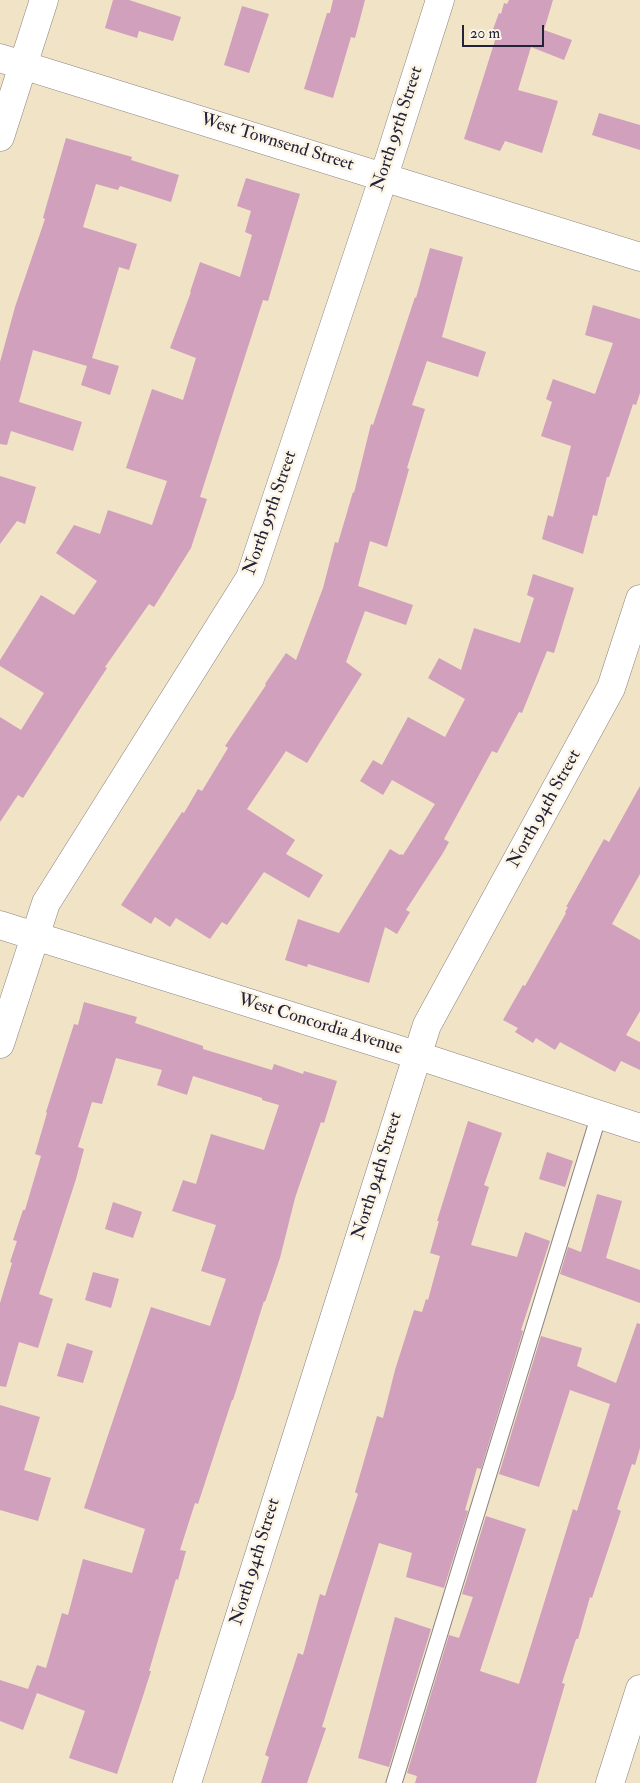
<!DOCTYPE html>
<html>
<head>
<meta charset="utf-8">
<style>
	body { margin:0 }
	#map { position:relative; width:640px; height:1783px; overflow:hidden; background:#f1e3c6; font-family:"IM FELL Double Pica",serif }
	canvas { display:block }
	.scale { position:absolute; left:462px; top:25px; width:82px; height:22px; box-sizing:border-box; border:2px solid #22223b; border-top:0; padding-left:6px; font-size:15px; line-height:18px; white-space:nowrap; color:#22223b; -webkit-text-stroke:4px #fcf5e5; paint-order:stroke }
</style>
</head>
<body>
<div id="map">
<canvas width="640" height="1783"></canvas>
<div class="scale">20 m</div>
</div>
<script>
const context = document.querySelector('canvas').getContext('2d');
context.lineJoin = 'round';
function fillPath(path, color) {
  context.fillStyle = color;
  context.fill(path, 'evenodd');
}
function poly(rows) {
  const path = new Path2D();
  for (const r of rows) {
    path.moveTo(r[0], r[1]);
    for (let i = 2; i < r.length; i += 2) path.lineTo(r[i], r[i + 1]);
  }
  return path;
}
function strokePath(path, color, width, dash) {
  context.strokeStyle = color;
  context.lineWidth = width;
  context.lineCap = dash ? 'butt' : 'round';
  context.setLineDash(dash || []);
  context.stroke(path);
}
function drawText(font, color, halo, rows, align = 'center') {
  context.font = font + ' "IM FELL Double Pica",serif';
  context.lineWidth = 5;
  context.setLineDash([]);
  context.textBaseline = 'middle';
  context.strokeStyle = halo;
  context.fillStyle = color;
  for (const [text, x, y, turn = 0] of rows) {
    context.save();
    context.translate(x, y);
    context.rotate((+turn || 0) * Math.PI / 180);
    context.textAlign = isNaN(turn) ? turn : align;
    if (halo) context.strokeText(text, 0, 0);
    context.fillText(text, 0, 0);
    context.restore();
  }
}
const building = poly([
	[113,0,129,0,181,17,173,41,139,31,137,38,105,28],
	[333,0,365,0,355,38,351,37,333,98,304,89,327,13,330,13],
	[509,0,553,0,544,30,572,40,564,60,531,47,518,90,558,101,542,153,505,141,500,151,464,139,497,34,492,32,499,13,501,14,504,3,507,4],
	[242,6,269,14,249,73,224,65],
	[599,113,640,125,640,150,592,135],
	[66,138,132,157,131,160,179,175,171,202,120,186,118,190,96,184,83,227,137,244,129,270,119,267,92,358,119,366,110,395,81,385,87,366,33,350,19,402,82,422,73,451,11,431,7,445,0,444,0,362,15,307,45,219,43,218,46,207],
	[246,178,300,194,268,301,263,300,200,497,207,499,191,548,154,607,149,604,105,667,107,668,82,706,23,798,18,795,0,822,0,717,21,730,44,693,0,666,0,660,41,595,74,615,97,581,56,553,74,525,100,534,108,510,152,525,167,481,126,468,152,389,183,400,196,358,170,348,191,292,190,292,200,262,240,277,252,235,245,232,251,211,237,206],
	[430,248,463,257,442,337,486,352,478,377,427,361,412,405,425,409,407,468,409,469,387,547,370,541,358,586,413,605,406,625,365,611,346,662,362,674,307,763,286,751,247,809,295,840,286,854,323,875,309,898,264,872,227,925,222,922,210,939,176,918,170,927,155,917,151,924,121,905,182,812,184,813,198,789,202,791,228,748,225,746,266,685,265,684,286,653,296,660,323,588,335,542,338,543,353,492,354,493,371,424,373,425,415,297,416,298],
	[593,305,640,319,640,393,636,405,633,404,609,477,607,477,597,516,593,515,583,554,542,539,548,515,553,517,571,446,541,436,552,402,546,399,553,379,595,394,613,343,585,335],
	[0,476,36,487,25,524,17,521,0,544],
	[533,574,574,588,554,653,547,651,522,713,519,712,497,753,492,751,444,839,449,842,443,853,406,910,410,912,397,934,385,927,369,983,308,964,307,967,285,960,298,919,339,933,390,849,400,855,401,854,403,855,435,804,392,780,383,795,360,781,373,760,382,765,408,717,445,737,465,699,428,678,439,658,461,670,474,628,520,643,534,598,527,595],
	[640,786,640,874,612,924,640,940,640,1011,626,1035,640,1042,640,1070,621,1061,615,1072,560,1042,555,1050,536,1038,533,1043,515,1032,518,1028,503,1020,523,985,525,986,566,913,565,912,568,907,566,907,604,839,609,842],
	[84,1002,137,1017,135,1023,203,1046,203,1049,272,1070,274,1064,303,1074,304,1071,337,1081,324,1123,321,1122,295,1198,280,1258,265,1302,264,1301,233,1400,232,1400,198,1504,195,1503,180,1550,186,1551,178,1580,176,1579,149,1671,151,1671,143,1696,117,1774,69,1758,85,1711,37,1693,23,1730,0,1721,0,1680,28,1689,37,1665,46,1668,62,1613,68,1615,83,1559,132,1573,145,1529,84,1508,102,1453,151,1307,210,1326,226,1279,201,1271,216,1225,172,1211,183,1180,196,1184,211,1134,264,1150,279,1105,262,1100,262,1098,193,1076,187,1095,157,1085,162,1070,116,1058,102,1104,92,1102,78,1147,84,1149,76,1179,39,1294,53,1299,38,1348,19,1342,6,1387,0,1386,0,1303,12,1263,10,1262,17,1241,13,1240,23,1210,25,1210,41,1156,35,1154,47,1113,46,1112,74,1024,78,1025],
	[468,1121,502,1133,484,1185,489,1187,471,1245,517,1257,525,1232,550,1241,521,1330,523,1331,481,1469,477,1468,465,1510,468,1511,444,1588,406,1577,412,1553,379,1543,322,1727,326,1728,307,1783,261,1783,269,1757,265,1755,298,1653,303,1655,320,1594,325,1596,358,1494,355,1492,377,1416,383,1418,395,1370,414,1310,422,1312,426,1299,428,1300,440,1256,430,1253,439,1221,437,1221],
	[547,1152,573,1161,565,1187,539,1179],
	[597,1194,622,1201,606,1258,640,1270,640,1303,560,1274,568,1247,581,1252],
	[113,1202,142,1212,133,1238,105,1229],
	[93,1272,119,1279,111,1308,85,1300],
	[637,1323,640,1324,640,1448,635,1465,632,1464,617,1509,621,1511,592,1598,590,1597,578,1639,576,1639,562,1683,565,1684,536,1783,415,1783,417,1776,407,1773,449,1635,459,1638,473,1597,462,1594,486,1516,526,1529,480,1671,519,1684,573,1509,577,1511,610,1404,570,1390,539,1487,499,1474,541,1336,582,1348,577,1366,616,1383],
	[67,1343,93,1351,83,1383,57,1376],
	[0,1405,40,1417,24,1470,51,1478,38,1521,0,1510],
	[395,1617,431,1629,389,1767,358,1758]
]);
const lane = poly([
	[394,1783,599,1115]
]);
const street = poly([
	[0,58,640,257],
	[0,137,44,0],
	[0,925,416,1055,640,1128],
	[0,1044,46,903,250,578,384,176,440,0],
	[187,1783,427,1025,611,688,640,599],
	[610,1783,640,1689]
]);
const streetNames = [
	["North 95th Street",398,129,-72],
	["West Townsend Street",277,143,17],
	["North 95th Street",271,513,-71],
	["North 94th Street",545,809,-61],
	["West Concordia Avenue",320,1025,17],
	["North 94th Street",378,1176,-73],
	["North 94th Street",256,1562,-73]
];
fillPath(building, '#d0a0bc');
strokePath(lane, '#8a8280', 17);
strokePath(street, '#8a8280', 29);
strokePath(lane, '#fff', 15);
strokePath(street, '#fff', 28);
drawText('18px', '#22223b', '#fcf5e5', streetNames);
</script>
</body>
</html>
